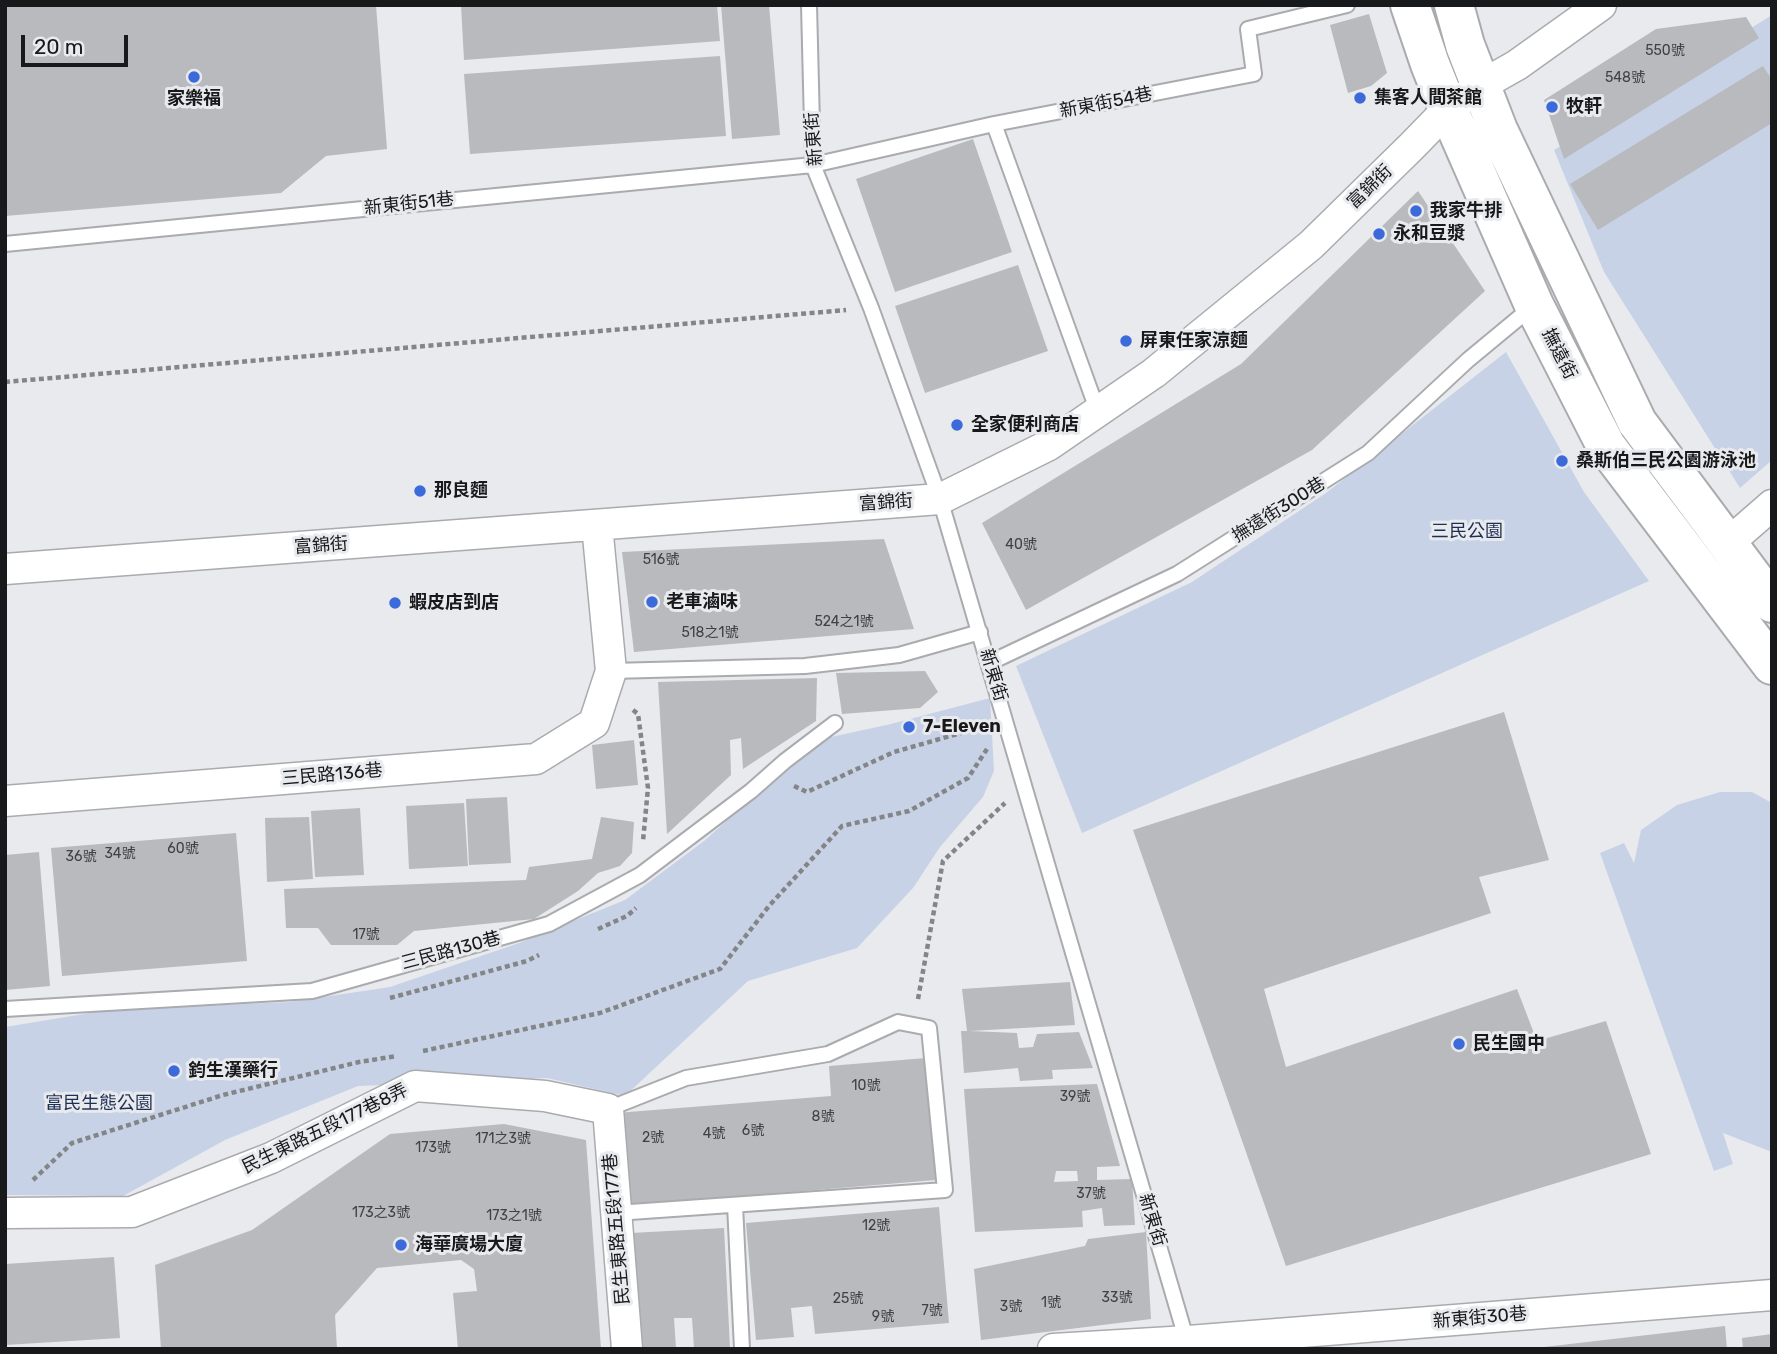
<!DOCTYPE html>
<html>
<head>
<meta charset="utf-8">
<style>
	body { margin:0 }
	#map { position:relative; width:1777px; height:1354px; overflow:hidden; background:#e8eaed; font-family:Rubik,sans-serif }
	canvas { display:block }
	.frame { position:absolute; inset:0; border:7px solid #18191a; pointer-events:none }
	.scale { position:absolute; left:21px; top:35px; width:107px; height:32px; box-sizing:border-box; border:4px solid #18191a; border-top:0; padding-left:9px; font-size:21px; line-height:24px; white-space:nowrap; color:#18191a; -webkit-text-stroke:5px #e8eaed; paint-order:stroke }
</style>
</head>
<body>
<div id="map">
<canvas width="1777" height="1354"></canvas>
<div class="frame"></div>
<div class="scale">20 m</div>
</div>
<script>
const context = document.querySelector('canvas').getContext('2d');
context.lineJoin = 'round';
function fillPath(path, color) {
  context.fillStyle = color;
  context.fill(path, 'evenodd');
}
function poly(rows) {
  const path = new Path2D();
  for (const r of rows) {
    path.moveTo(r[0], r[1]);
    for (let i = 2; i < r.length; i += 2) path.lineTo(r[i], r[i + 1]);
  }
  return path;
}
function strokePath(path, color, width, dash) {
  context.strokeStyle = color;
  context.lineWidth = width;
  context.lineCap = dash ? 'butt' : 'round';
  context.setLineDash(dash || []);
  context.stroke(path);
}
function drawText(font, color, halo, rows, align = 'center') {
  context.font = font + ' Rubik,"Noto Sans TC",sans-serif';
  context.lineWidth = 6;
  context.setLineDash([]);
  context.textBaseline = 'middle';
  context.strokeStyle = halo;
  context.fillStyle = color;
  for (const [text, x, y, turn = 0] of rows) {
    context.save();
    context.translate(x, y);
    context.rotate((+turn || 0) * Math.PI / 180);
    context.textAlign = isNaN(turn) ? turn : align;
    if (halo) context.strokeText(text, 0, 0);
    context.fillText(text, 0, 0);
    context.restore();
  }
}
const green = poly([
	[1772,15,1772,460,1740,488,1604,272,1554,150],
	[1506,352,1584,492,1649,581,1082,833,1016,666,1192,582,1326,493],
	[990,698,994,771,983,797,940,847,913,888,857,948,748,981,625,1096,547,1078,358,1086,225,1140,123,1196,5,1195,5,1027,108,1010,290,1002,390,987,519,943,625,900,704,841,817,740,891,724],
	[1720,792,1752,792,1772,803,1772,1152,1723,1133,1733,1164,1714,1171,1600,853,1624,843,1634,863,1641,830,1677,805]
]);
const building = poly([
	[5,5,376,5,387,149,326,156,281,193,5,216],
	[461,5,717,5,720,41,464,60],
	[721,5,769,5,780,135,732,139],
	[1369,14,1387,73,1371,86,1348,93,1330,25],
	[1746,17,1759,38,1564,159,1544,100,1656,29],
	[720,56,726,136,470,154,464,74],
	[1763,66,1772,80,1772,123,1598,230,1570,184],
	[973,139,1012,252,895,292,856,179],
	[1418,191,1485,291,1312,450,1026,610,982,523,1241,364],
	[1018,265,1048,351,925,393,895,306],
	[884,539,914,629,634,652,622,552],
	[925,671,938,692,920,708,842,714,836,673],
	[817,678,816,721,743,769,741,738,730,740,731,775,667,834,658,682],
	[1504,712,1549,860,1479,877,1491,913,1264,989,1286,1067,1517,989,1537,1041,1606,1021,1651,1154,1286,1266,1133,830],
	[634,740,638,785,596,789,592,745],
	[507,797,511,863,469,865,466,799],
	[464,803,468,866,409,869,406,806],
	[360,808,364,875,315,877,311,811],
	[309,817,313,879,267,882,265,818],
	[601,817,634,822,632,853,620,866,598,873,578,891,534,919,414,931,397,945,331,945,318,928,286,928,284,889,526,880,529,867,592,859],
	[236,833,247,961,62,976,51,848],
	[39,852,50,986,5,990,5,855],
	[1070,982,1075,1025,970,1031,1017,1033,1019,1048,1033,1047,1037,1034,1079,1032,1093,1068,1052,1070,1053,1079,1020,1081,1018,1068,964,1073,961,1031,967,1031,962,989],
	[926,1058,936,1180,624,1206,616,1113,831,1096,829,1066],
	[1097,1084,1120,1166,1097,1167,1097,1180,1132,1179,1135,1225,1104,1226,1102,1208,1082,1211,1083,1227,975,1232,964,1089],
	[1056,1171,1077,1171,1078,1181,1054,1182],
	[504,1124,586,1140,601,1349,458,1349,453,1293,477,1291,474,1269,461,1260,377,1268,335,1315,337,1349,161,1349,155,1265,252,1230,390,1134],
	[939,1207,949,1323,815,1334,812,1306,791,1308,794,1337,756,1340,746,1223],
	[724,1228,730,1348,694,1349,692,1318,674,1318,676,1349,636,1349,631,1233],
	[1146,1232,1151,1319,981,1340,974,1269,1085,1246,1088,1239],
	[114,1257,120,1338,5,1345,5,1264],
	[1725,1326,1727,1349,1544,1349,1544,1347],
	[1772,1334,1772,1349,1743,1349,1742,1338]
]);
const path = poly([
	[5,382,846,310],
	[633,710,638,714,648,788,643,841],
	[794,786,807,792,894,752,982,727],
	[598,929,627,916,636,908],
	[390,998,527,961,539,955],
	[918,999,943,861,1005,803],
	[423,1051,600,1013,720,969,769,906,842,826,909,811,968,778,987,749],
	[33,1180,72,1143,223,1095,359,1062,397,1056]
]);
const lane = poly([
	[809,5,813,165,871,308,940,499,1188,1345],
	[994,124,1098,412],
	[5,244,813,165,994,124,1254,74,1248,29,1347,5],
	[989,663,1177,574,1368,453,1468,360,1532,307],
	[611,671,805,666,899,655,980,632],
	[5,1009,312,991,549,924,640,875,751,791,785,761,835,723],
	[608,1109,686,1078,828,1054,898,1022,929,1028,945,1190,616,1213],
	[735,1205,742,1349]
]);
const street = poly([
	[1726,545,1772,505],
	[5,569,940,499,1049,445,1154,373,1311,245,1412,146,1448,109,1480,86,1517,65,1601,5],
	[5,801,536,759,594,723,611,671,597,525],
	[5,1213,132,1212,271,1158,415,1086,545,1096,608,1109,627,1349],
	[1053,1349,1188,1341,1772,1295]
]);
const secondary = poly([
	[1410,5,1430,64,1448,109,1534,305,1606,446,1772,665],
	[1454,5,1465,45,1498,130,1637,422,1772,603]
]);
const markers = [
	[194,77,7,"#3d6adb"],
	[1360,98,7,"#3d6adb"],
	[1552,107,7,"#3d6adb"],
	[1416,211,7,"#3d6adb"],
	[1379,234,7,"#3d6adb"],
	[1126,341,7,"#3d6adb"],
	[957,425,7,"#3d6adb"],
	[1562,461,7,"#3d6adb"],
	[420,491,7,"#3d6adb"],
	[652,602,7,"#3d6adb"],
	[395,603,7,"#3d6adb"],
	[909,727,7,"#3d6adb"],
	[1459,1044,7,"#3d6adb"],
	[174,1071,7,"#3d6adb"],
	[401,1245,7,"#3d6adb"]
];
const numberNames = [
	["550號",1665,51],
	["548號",1625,78],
	["40號",1021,545],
	["516號",661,560],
	["524之1號",844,622],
	["518之1號",710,633],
	["60號",183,849],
	["34號",120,854],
	["36號",81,857],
	["17號",366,935],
	["10號",866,1086],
	["39號",1075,1097],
	["8號",823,1117],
	["6號",753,1131],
	["4號",714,1134],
	["2號",653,1138],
	["171之3號",503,1139],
	["173號",433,1148],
	["37號",1091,1194],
	["173之3號",381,1213],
	["173之1號",514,1216],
	["12號",876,1226],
	["33號",1117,1298],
	["25號",848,1299],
	["1號",1051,1303],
	["3號",1011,1307],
	["7號",932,1311],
	["9號",883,1317]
];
const poiNames = [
	["集客人間茶館",1374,98],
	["家樂福",194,99,"center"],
	["牧軒",1566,107],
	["我家牛排",1430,211],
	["永和豆漿",1393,234],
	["屏東任家涼麵",1140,341],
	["全家便利商店",971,425],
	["桑斯伯三民公園游泳池",1576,461],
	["那良麵",434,491],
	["老車滷味",666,602],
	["蝦皮店到店",409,603],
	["7-Eleven",923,727],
	["民生國中",1473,1044],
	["鈞生漢藥行",188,1071],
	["海華廣場大廈",415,1245]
];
const streetNames = [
	["新東街54巷",1106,103,-11],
	["新東街",814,139,-95],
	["富錦街",1370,187,-44],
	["新東街51巷",409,204,-6],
	["撫遠街",1559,354,63],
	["富錦街",886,503,-4],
	["撫遠街300巷",1279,510,-32],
	["富錦街",321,546,-4],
	["新東街",993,675,73],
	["三民路136巷",332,775,-5],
	["三民路130巷",451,951,-15],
	["民生東路五段177巷8弄",325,1129,-26],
	["新東街",1152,1220,73],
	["民生東路五段177巷",617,1229,-95],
	["新東街30巷",1480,1318,-5]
];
const parkNames = [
	["三民公園",1467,532],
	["富民生態公園",99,1104]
];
fillPath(green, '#c8d2e7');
fillPath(building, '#b9babe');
strokePath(lane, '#a9abae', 18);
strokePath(street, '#a9abae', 33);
strokePath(secondary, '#a9abae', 42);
strokePath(path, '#848587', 4.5, [5, 3.5]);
strokePath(lane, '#fff', 14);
strokePath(street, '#fff', 30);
strokePath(secondary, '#fff', 38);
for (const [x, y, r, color] of markers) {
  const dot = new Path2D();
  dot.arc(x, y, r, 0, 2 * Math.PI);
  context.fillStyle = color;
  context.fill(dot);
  strokePath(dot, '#e8eaed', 2.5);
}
drawText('14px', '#404143', null, numberNames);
drawText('bold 18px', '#18191a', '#e8eaed', poiNames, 'left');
drawText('18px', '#18191a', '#e8eaed', streetNames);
drawText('18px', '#1e2f54', '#e8eaed', parkNames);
</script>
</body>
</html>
